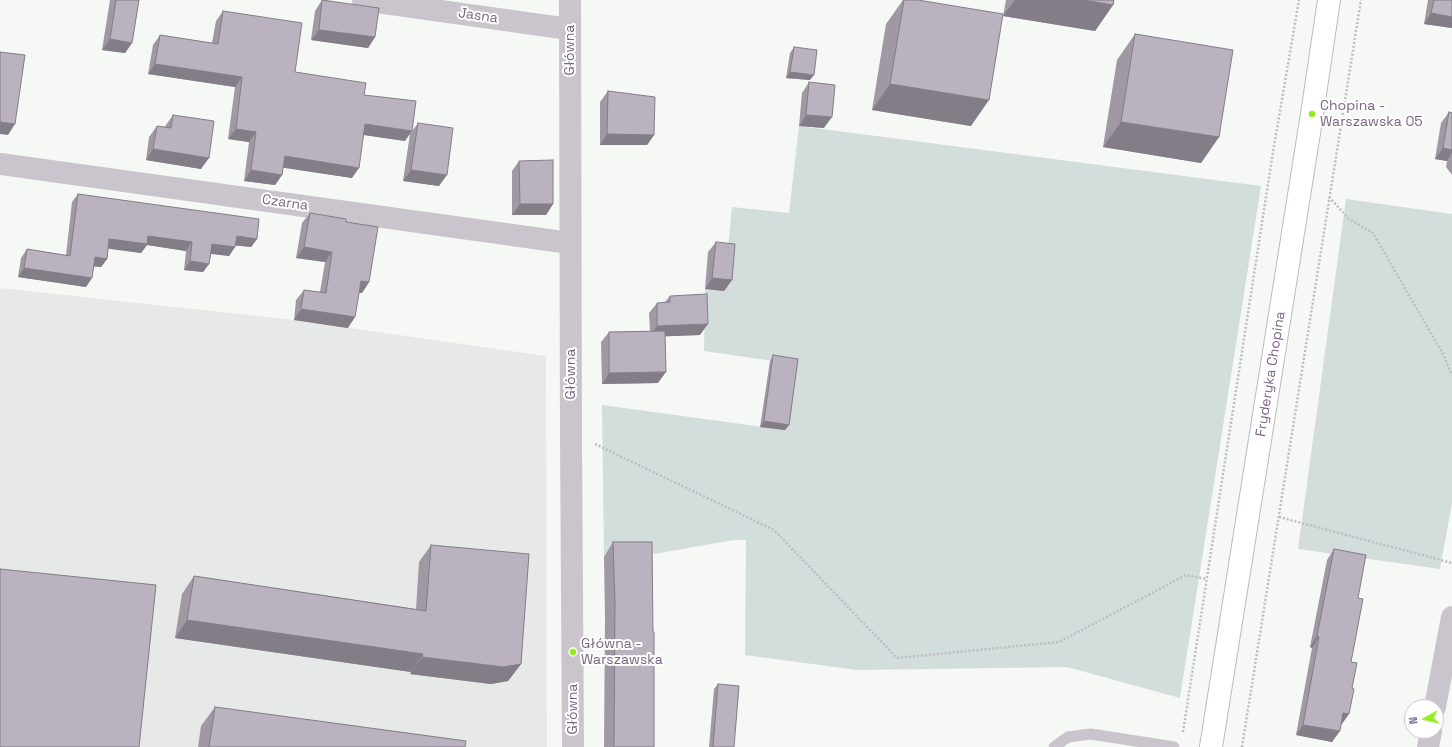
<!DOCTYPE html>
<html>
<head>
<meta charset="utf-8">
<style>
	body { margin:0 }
	#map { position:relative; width:1452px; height:747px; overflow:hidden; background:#f5f8f5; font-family:"Space Grotesk",sans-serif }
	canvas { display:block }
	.north { position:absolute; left:1404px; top:699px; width:40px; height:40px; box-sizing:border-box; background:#fff; border:1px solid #cac1cf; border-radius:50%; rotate:262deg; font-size:11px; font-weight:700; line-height:16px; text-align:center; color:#7b6587 }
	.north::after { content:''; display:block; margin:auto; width:14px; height:18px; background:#94ed1f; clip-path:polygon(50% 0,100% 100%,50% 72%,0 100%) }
</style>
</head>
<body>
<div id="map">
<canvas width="1452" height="747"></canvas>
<div class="north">N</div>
</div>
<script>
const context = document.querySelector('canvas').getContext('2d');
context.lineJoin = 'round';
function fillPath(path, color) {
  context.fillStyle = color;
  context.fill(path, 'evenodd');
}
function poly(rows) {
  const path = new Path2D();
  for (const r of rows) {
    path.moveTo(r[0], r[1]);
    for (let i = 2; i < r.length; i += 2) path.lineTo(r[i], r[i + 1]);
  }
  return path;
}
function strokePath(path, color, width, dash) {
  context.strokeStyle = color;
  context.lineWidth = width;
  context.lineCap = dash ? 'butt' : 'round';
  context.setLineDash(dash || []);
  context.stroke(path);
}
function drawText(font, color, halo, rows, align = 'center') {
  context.font = font + ' "Space Grotesk",sans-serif';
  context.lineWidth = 4;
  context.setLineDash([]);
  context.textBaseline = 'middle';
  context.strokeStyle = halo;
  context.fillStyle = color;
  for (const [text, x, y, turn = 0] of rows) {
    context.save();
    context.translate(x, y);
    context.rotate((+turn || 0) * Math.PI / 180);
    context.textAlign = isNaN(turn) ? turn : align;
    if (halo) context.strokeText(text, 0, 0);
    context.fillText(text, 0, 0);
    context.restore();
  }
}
const built = poly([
	[0,288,294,320,546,356,547,747,0,747]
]);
const green = poly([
	[799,126,1261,186,1180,698,1067,667,857,670,745,655,746,540,734,540,642,556,604,557,602,405,785,430,794,364,704,351,705,289,724,291,732,207,789,213],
	[1346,199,1452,214,1452,503,1440,569,1298,549]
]);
const path = poly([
	[1329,197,1349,219,1373,233,1444,356,1452,376],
	[595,444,774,530,897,658,1059,642,1186,575,1207,579],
	[1279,517,1452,563],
	[1183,732,1273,152,1299,0],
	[1242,747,1361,0]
]);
const lane = poly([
	[1054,747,1068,737,1091,734,1174,747]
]);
const street = poly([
	[363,0,569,29],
	[570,0,571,437,573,747],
	[0,164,570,243],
	[1435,707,1452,617],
	[1428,747,1431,731]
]);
const secondary = poly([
	[1211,747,1312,114,1329,0]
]);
const wall = poly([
	[110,0,139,0,132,43,125,53,102,50],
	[322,0,375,37,368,48,311,40,315,11],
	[903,0,918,0,971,126,872,110,886,24],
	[1006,0,1114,0,1113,5,1095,31,1003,16],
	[1428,0,1452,0,1452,28,1424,24],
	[223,11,295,72,364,95,405,141,363,135,352,178,283,167,282,175,275,185,244,181,249,142,228,139,235,87,148,74,153,45,160,35,212,43,216,21],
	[1135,34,1219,137,1201,163,1103,147,1117,60],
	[794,47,810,80,786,78,790,53],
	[809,82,824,128,799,126,802,93],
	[608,91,654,135,647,145,600,145,600,102],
	[1449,112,1452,113,1452,175,1446,167,1447,161,1435,159,1441,123],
	[173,115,201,169,146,160,149,137,157,126,165,127,166,125],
	[418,123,439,186,403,181,410,134],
	[519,161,553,204,546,215,512,215,512,171],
	[78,194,257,239,251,247,236,245,235,247,229,256,211,254,209,264,203,272,184,270,186,251,147,245,141,253,108,248,107,259,101,267,93,266,86,287,18,277,21,258,27,249,66,255,72,202],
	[310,213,346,222,369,282,362,293,359,293,348,328,294,320,296,300,304,290,320,292,325,262,296,258,302,223],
	[716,242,732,280,724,291,705,289,708,252],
	[670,296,700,335,665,336,658,383,602,384,601,342,609,332,650,331,649,313,657,303,665,302],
	[773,355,789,425,785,430,760,427,770,361],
	[613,542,654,747,604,747,605,617,604,557],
	[431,545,521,664,508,681,491,684,410,674,411,672,175,638,182,594,194,576,416,609,419,562],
	[1334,549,1358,598,1351,662,1352,688,1349,714,1341,725,1332,742,1296,735,1312,648,1310,647,1327,560],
	[718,684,734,747,709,747,714,689],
	[215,707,465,747,198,747,201,726]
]);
const shadedWall = poly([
	[1015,0,1083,0,1113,5,1095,31,1003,16],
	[1431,13,1452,17,1452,28,1424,24],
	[319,30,375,37,368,48,311,40],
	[110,39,132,43,125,53,102,50],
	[155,64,242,77,235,87,148,74],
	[790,72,814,75,810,80,786,78],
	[890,84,989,100,971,126,872,110],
	[806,115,832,117,824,128,799,126],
	[0,122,15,124,8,135,0,134],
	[1121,122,1219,137,1201,163,1103,147],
	[365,124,412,131,405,141,358,134],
	[236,129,256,132,249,142,228,139],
	[607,134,654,135,647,145,600,145],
	[1443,148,1452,150,1452,153,1447,161,1435,159],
	[153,149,209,158,201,169,146,160],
	[285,156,359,168,352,178,278,167],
	[251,170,282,175,275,185,244,181],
	[411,170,447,175,439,186,403,181],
	[520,204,553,204,546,215,512,215],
	[148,236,192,242,186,251,147,245,141,253,103,248,109,239],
	[237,236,257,239,251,247,231,245],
	[212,244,235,247,229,256,206,253],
	[304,247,332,252,325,262,296,258],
	[95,257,107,259,101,267,89,266],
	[190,261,209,264,203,272,184,270],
	[24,268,92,278,86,287,18,277],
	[712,278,732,280,724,291,705,289],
	[361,281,369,282,362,293,354,292],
	[301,309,355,317,348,328,294,320],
	[708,324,700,335,650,337,657,326],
	[666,372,658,383,602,384,609,373],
	[764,421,789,425,785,430,760,427],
	[187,620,423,654,411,672,175,638],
	[1317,636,1319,637,1312,648,1310,647],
	[422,657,521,664,508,681,491,684,410,674],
	[1343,713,1349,714,1341,725,1336,724],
	[1303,725,1340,731,1332,742,1296,735]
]);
const building = poly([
	[116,0,139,0,132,43,110,39,116,0],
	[322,0,379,8,375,37,319,30,322,0],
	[904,0,918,0,1003,14,989,100,890,84,904,0],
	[1083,0,1114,0,1113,5,1083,0],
	[1434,0,1452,0,1452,17,1431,13,1434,0],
	[223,11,302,23,295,72,366,83,364,95,416,101,412,131,365,124,359,168,285,156,282,175,251,170,256,132,236,129,242,77,155,64,160,35,218,44,223,11],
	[1135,34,1233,50,1219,137,1121,122,1135,34],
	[794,47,817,50,814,75,790,72,794,47],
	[0,52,25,55,15,124,0,122,0,52],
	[809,82,835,85,832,117,806,115,809,82],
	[608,91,655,97,654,135,607,134,608,91],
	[1449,112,1452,113,1452,150,1443,148,1449,112],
	[173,115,214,121,209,158,153,149,157,126,171,128,173,115],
	[418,123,453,128,447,175,411,170,418,123],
	[553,160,553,204,520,204,519,161,553,160],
	[78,194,259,219,257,239,237,236,235,247,212,244,209,264,190,261,192,242,148,236,147,244,109,239,107,259,95,257,92,278,24,268,27,249,70,256,78,194],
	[310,213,346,219,346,222,378,227,369,282,361,281,355,317,301,309,304,290,326,293,332,252,304,247,310,213],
	[716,242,735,244,732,280,712,278,716,242],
	[707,294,708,324,657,326,657,303,670,302,670,296,707,294],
	[665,331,666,372,609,373,609,332,665,331],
	[773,355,798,359,789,425,764,421,773,355],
	[613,542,652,542,653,632,654,632,654,747,614,747,615,603,613,542],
	[431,545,529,554,521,664,503,667,422,657,423,654,187,620,194,576,426,611,431,545],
	[1334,549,1366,555,1358,598,1363,599,1351,662,1357,663,1352,688,1354,689,1349,714,1343,713,1340,731,1303,725,1319,637,1317,636,1334,549],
	[0,569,156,585,139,747,0,747,0,569],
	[718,684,739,686,734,747,713,747,718,684],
	[215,707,466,741,465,747,209,747,215,707]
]);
const markers = [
	[1312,114,4,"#94ed1f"],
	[573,652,4,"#94ed1f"]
];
const streetNames = [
	["Jasna",478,16,8],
	["Główna",570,50,-90],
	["Czarna",285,203,8],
	["Główna",571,374,-90],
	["Fryderyka Chopina",1271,374,-81],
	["Główna",573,709,-90]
];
const poiNames = [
	["Chopina -",1320,106],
	["Warszawska 05",1320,122],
	["Główna -",581,644],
	["Warszawska",581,660]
];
fillPath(built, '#e7e9e8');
fillPath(green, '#d3dddc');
strokePath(secondary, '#bfb9c3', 24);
strokePath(path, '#c0bcc2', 2.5, [2, 2]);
strokePath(lane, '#cac5cc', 11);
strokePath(street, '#cac5cc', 22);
strokePath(secondary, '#fff', 22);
fillPath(wall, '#a099a4');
fillPath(shadedWall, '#827d86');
fillPath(building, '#bab2bf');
strokePath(building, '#827d86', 1);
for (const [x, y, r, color] of markers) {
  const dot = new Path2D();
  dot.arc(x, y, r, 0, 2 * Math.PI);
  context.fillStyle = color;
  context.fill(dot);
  strokePath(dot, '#fff', 1.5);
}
drawText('14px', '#7b6587', '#fff', streetNames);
drawText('14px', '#7b6587', '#fff', poiNames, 'left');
</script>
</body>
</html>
